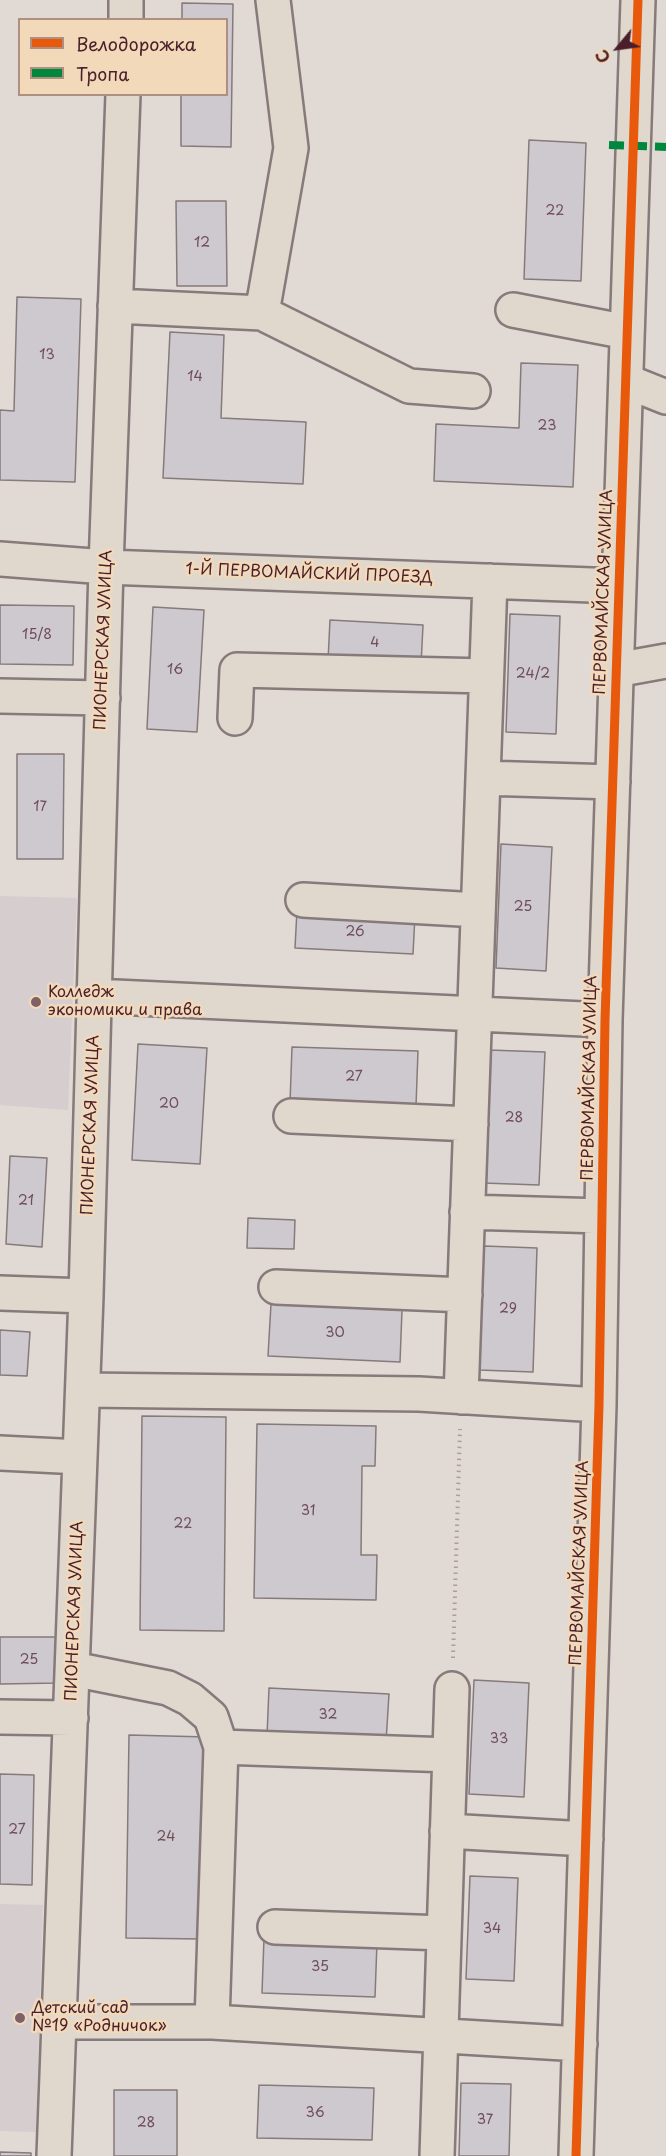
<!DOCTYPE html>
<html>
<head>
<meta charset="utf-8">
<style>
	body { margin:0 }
	#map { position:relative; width:666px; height:2156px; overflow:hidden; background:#e0d9d4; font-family:"Playpen Sans",sans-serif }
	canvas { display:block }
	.legend { position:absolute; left:18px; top:18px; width:210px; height:78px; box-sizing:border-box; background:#f2d9ba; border:2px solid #af8f81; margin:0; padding:8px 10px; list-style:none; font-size:18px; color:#4a1f2b }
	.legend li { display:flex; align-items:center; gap:12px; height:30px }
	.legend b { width:30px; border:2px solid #af8f81 }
	.north { position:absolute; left:588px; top:18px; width:60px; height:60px; -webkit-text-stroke:4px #f2d9ba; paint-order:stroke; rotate:241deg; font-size:16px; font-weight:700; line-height:24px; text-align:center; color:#4a1f2b }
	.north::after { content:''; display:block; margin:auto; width:21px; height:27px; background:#4a1f2b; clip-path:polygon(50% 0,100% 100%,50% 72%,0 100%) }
</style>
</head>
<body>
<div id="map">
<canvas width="666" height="2156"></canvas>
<ul class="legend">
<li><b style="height:8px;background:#e8590c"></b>Велодорожка</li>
<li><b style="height:8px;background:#00873e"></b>Тропа</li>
</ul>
<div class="north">С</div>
</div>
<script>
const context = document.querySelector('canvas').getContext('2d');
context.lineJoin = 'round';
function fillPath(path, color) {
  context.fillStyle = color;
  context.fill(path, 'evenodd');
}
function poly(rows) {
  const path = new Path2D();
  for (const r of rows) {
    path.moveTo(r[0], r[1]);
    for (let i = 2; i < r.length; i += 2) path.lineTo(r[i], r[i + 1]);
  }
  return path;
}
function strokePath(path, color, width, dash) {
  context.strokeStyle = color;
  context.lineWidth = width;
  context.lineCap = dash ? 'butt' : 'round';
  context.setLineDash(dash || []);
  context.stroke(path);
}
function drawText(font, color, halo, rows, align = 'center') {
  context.font = font + ' "Playpen Sans",sans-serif';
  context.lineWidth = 5;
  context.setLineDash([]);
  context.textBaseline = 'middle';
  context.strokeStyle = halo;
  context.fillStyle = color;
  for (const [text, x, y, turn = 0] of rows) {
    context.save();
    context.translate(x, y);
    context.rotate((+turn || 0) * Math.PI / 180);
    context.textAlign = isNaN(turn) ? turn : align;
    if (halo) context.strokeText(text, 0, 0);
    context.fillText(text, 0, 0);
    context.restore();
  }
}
const built = poly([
	[0,896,77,898,68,1110,0,1105],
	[0,1904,43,1905,36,2132,0,2131]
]);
const building = poly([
	[182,3,233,4,231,147,181,146,181,94,226,94,226,20,182,20,182,3],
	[529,140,586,143,581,281,524,279,529,140],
	[176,201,226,201,227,286,177,286,176,201],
	[17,297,81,299,75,482,0,480,0,410,14,411,17,297],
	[170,332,224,335,221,418,306,422,303,484,163,478,170,332],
	[521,363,578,365,573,487,434,481,436,424,519,428,521,363],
	[0,605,74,606,73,665,0,664,0,605],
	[153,607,204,610,197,732,147,729,153,607],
	[510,614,560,616,556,734,506,732,510,614],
	[330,620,423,625,421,665,328,661,330,620],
	[17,754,64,754,63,859,17,859,17,754],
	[501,844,552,847,546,971,496,968,501,844],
	[297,910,415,915,413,954,295,948,297,910],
	[138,1044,207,1048,200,1164,132,1160,138,1044],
	[292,1047,418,1051,416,1106,290,1103,292,1047],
	[489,1050,545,1052,539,1185,483,1183,489,1050],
	[10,1156,47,1158,42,1247,6,1244,10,1156],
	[248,1218,295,1220,294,1249,247,1248,248,1218],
	[484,1246,537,1248,533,1372,479,1370,484,1246],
	[271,1304,402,1310,400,1362,268,1356,271,1304],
	[0,1330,30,1332,27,1376,0,1375,0,1330],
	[142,1416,226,1417,224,1631,140,1630,142,1416],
	[257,1424,376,1426,375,1466,362,1466,361,1555,377,1555,376,1600,254,1598,257,1424],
	[0,1637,57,1637,58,1683,0,1684,0,1637],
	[474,1680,529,1683,524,1797,469,1794,474,1680],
	[269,1688,389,1694,386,1742,267,1736,269,1688],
	[129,1735,207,1737,203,1939,126,1938,129,1735],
	[0,1774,34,1775,32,1885,0,1884,0,1774],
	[470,1876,518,1878,514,1981,466,1979,470,1876],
	[264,1938,377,1942,375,1997,262,1993,264,1938],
	[461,2083,511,2084,509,2156,459,2156,461,2083],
	[259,2085,374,2088,372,2140,257,2138,259,2085],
	[114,2090,177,2090,177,2156,114,2156,114,2090],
	[0,2152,31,2153,31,2156,0,2156,0,2152]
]);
const path = poly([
	[453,1658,460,1429]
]);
const minor = poly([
	[126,20,126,0],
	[115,306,262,313,291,148,273,0],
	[513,310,627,332],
	[262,313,409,386,473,391],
	[626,381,666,397],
	[0,559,106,567,619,586],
	[616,670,666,661],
	[0,696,103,698],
	[235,718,237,670,486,676],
	[483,778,613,782],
	[303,900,478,910],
	[94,996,605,1020],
	[291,1116,471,1124],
	[467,1212,602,1216],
	[276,1287,465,1295],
	[0,1293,86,1296],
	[83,1390,419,1394,599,1405],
	[461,1397,490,581],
	[0,1453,80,1457],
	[73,1669,168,1688,190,1699,211,1717,221,1747,212,2022],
	[0,1717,71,1718],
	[221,1747,450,1755],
	[447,1831,586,1839],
	[275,1927,444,1933],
	[61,2022,212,2022,580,2044],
	[54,2156,86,1296,106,567,123,94],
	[437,2156,452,1689],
	[576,2156,599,1405,605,1020,638,0]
]);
const quiet = poly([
	[609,145,666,147]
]);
const cycleway = poly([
	[576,2156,599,1405,605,1020,638,0]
]);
const markers = [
	[36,1002,6,"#7e6066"],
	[20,2018,6,"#7e6066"]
];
const numberNames = [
	["22",555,211],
	["12",202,243],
	["13",47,355],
	["14",195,377],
	["23",547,426],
	["15/8",37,635],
	["4",375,643],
	["16",175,670],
	["24/2",533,674],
	["17",40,807],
	["25",523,907],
	["26",355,932],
	["27",354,1077],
	["20",169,1104],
	["28",514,1118],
	["21",26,1201],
	["29",508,1309],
	["30",335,1333],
	["31",308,1511],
	["22",183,1524],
	["25",29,1660],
	["32",328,1715],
	["33",499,1739],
	["27",17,1830],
	["24",166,1837],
	["34",492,1929],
	["35",320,1967],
	["36",315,2113],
	["37",485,2120],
	["28",146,2123]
];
const streetNames = [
	["1-Й ПЕРВОМАЙСКИЙ ПРОЕЗД",309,574,2],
	["ПЕРВОМАЙСКАЯ УЛИЦА",604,592,-88],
	["ПИОНЕРСКАЯ УЛИЦА",104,640,-88],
	["ПЕРВОМАЙСКАЯ УЛИЦА",590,1078,-89],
	["ПИОНЕРСКАЯ УЛИЦА",91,1125,-88],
	["ПЕРВОМАЙСКАЯ УЛИЦА",580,1563,-88],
	["ПИОНЕРСКАЯ УЛИЦА",75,1611,-88]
];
const poiNames = [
	["Колледж",48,993],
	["экономики и права",48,1011],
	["Детский сад",32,2009],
	["№19 «Родничок»",32,2027]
];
fillPath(built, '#d6cdce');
fillPath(building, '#cec9cf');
strokePath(building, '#867a7a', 1.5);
strokePath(minor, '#867a7a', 38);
strokePath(path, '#aa9f9a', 4, [1.5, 4.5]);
strokePath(minor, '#e0d7cd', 33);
strokePath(quiet, '#00873e', 8, [15, 8]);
strokePath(cycleway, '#e8590c', 9);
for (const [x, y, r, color] of markers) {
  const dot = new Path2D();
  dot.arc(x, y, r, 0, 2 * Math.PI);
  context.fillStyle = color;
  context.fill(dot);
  strokePath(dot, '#f2d9ba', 2);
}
drawText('14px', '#6f4e58', null, numberNames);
drawText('16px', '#4a1f2b', '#f2d9ba', streetNames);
drawText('16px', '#4a1f2b', '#f2d9ba', poiNames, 'left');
</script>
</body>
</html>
